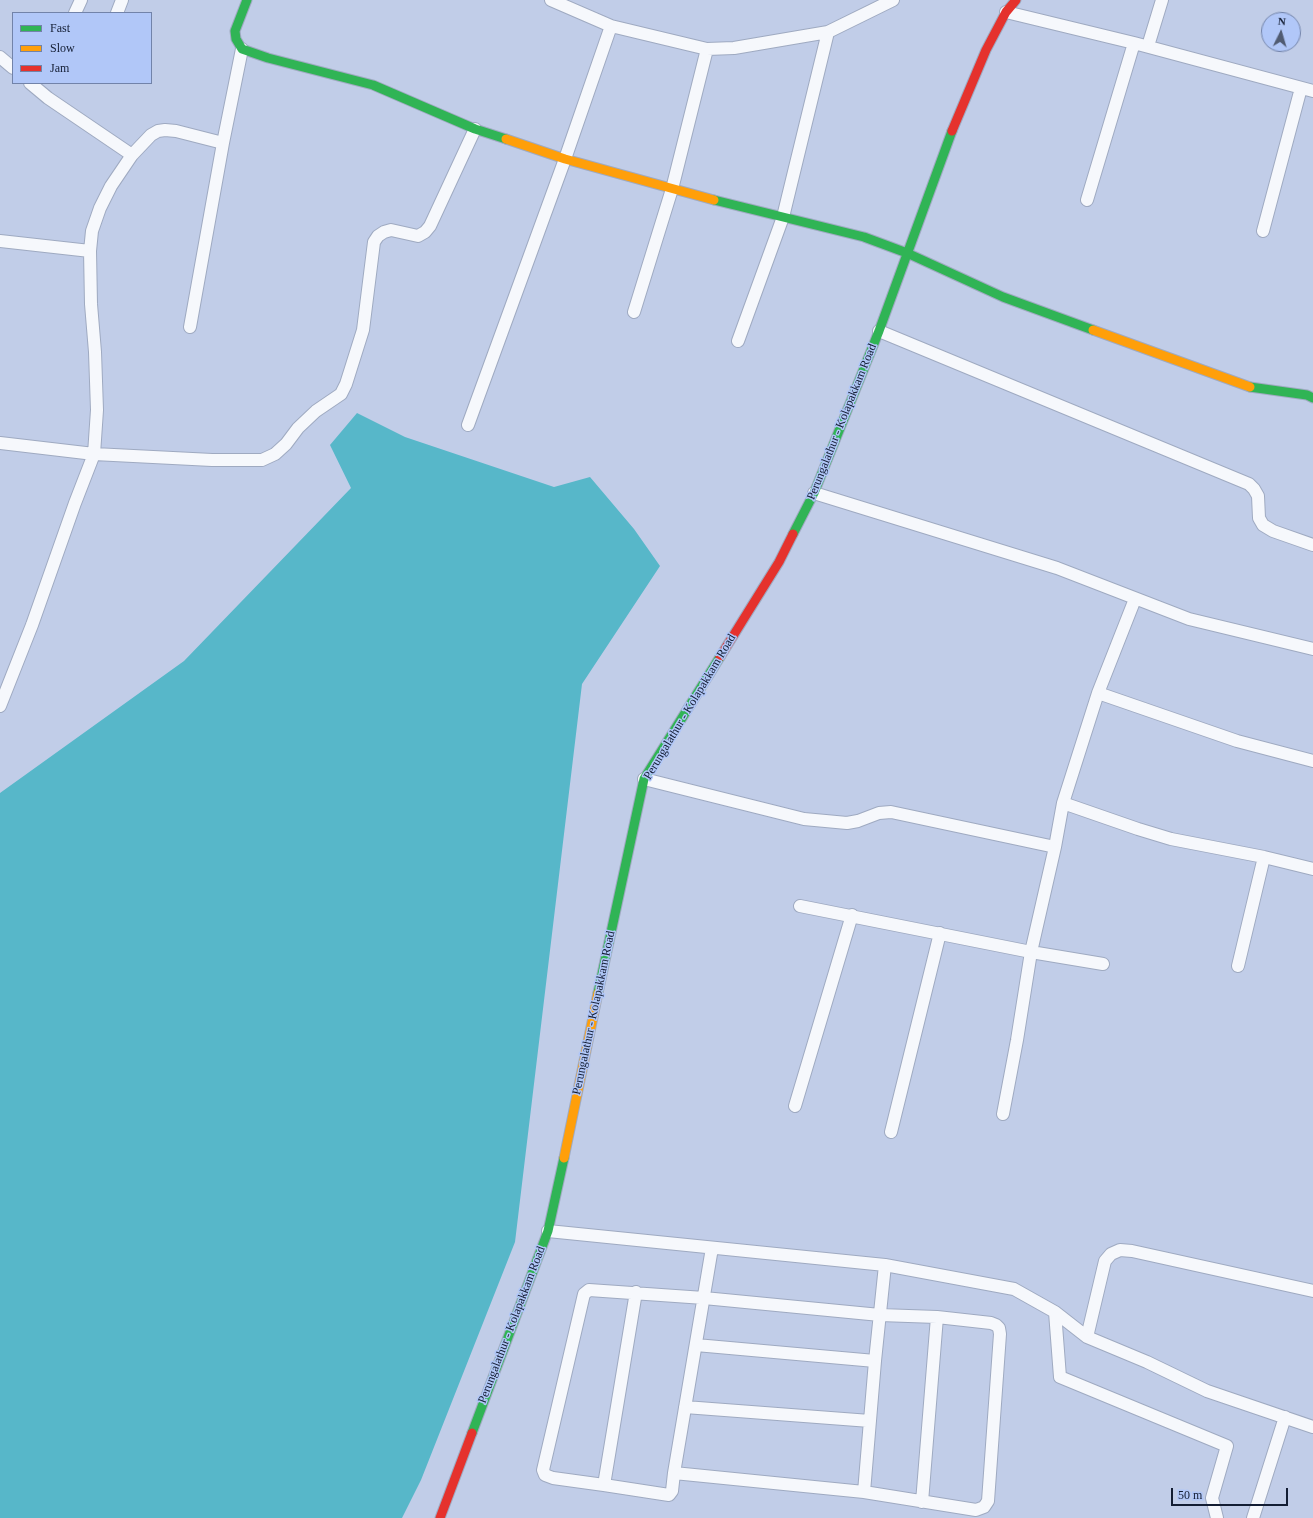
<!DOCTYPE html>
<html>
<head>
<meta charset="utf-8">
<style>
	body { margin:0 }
	#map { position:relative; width:1313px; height:1518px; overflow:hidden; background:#c1cde8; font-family:Georgia,serif }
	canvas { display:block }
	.legend { position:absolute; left:12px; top:12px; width:140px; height:72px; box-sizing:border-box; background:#b1c7f8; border:1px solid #7283a9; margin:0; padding:5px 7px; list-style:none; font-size:12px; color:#131d33 }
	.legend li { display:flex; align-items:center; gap:8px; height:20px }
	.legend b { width:20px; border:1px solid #7283a9 }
	.north { position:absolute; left:1261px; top:12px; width:40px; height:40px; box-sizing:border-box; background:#b1c7f8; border:1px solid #7283a9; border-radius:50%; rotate:5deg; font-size:11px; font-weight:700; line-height:16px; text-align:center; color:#131d33 }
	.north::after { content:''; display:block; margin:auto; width:14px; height:18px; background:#505b72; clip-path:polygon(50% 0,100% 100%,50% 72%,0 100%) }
	.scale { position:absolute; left:1171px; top:1488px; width:117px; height:18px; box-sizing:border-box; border:2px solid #131d33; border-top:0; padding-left:5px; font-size:12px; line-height:14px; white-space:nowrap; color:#131d33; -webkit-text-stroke:3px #b1c7f8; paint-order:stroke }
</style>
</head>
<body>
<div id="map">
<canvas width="1313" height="1518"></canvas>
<ul class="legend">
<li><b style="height:5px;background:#30b455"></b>Fast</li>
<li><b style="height:5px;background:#ff9f0a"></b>Slow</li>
<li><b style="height:5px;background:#e5322d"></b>Jam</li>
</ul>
<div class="north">N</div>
<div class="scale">50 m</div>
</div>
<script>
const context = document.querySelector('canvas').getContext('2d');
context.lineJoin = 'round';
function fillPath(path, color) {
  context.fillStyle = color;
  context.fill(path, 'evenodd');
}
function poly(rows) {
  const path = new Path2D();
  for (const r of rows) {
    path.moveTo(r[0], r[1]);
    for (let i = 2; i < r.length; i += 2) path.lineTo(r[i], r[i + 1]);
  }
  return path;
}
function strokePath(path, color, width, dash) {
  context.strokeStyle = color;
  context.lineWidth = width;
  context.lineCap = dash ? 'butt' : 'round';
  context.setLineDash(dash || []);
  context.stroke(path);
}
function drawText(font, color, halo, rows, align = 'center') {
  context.font = font + ' Georgia,serif';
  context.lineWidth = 3;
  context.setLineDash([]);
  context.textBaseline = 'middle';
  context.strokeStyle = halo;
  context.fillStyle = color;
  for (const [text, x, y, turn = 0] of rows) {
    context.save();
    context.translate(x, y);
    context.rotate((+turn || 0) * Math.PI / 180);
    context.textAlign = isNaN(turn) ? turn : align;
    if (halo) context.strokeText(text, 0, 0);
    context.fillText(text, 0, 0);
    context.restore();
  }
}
const water = poly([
	[357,413,405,437,554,487,590,477,634,529,660,566,582,684,515,1242,421,1480,402,1518,0,1518,0,793,184,661,351,488,330,445]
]);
const street = poly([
	[551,0,611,26,707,49,734,48,828,32,893,0],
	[1006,12,1134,43,1313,91],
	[75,13,81,0],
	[117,13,122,0],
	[1148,46,1162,0],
	[0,57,13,68],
	[30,83,48,98,132,155],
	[1087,200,1134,43],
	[1263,231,1301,88],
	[0,241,90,251],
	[634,312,672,189,707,49],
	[190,327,223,143,242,49],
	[879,331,1249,484,1254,489,1258,496,1259,518,1263,525,1273,531,1313,545],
	[738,341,783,217,828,32],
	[468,425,565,159,611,26],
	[0,443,94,454,212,460,262,460,275,454,286,444,298,428,316,411,341,394,346,384,363,330,374,242,378,236,384,232,391,230,418,236,425,232,430,226,475,129],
	[814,493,1057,568,1189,619,1313,649],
	[1098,693,1237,741,1313,761],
	[0,706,32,625,75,503,94,454,97,410,95,352,91,304,90,251,92,231,100,208,111,186,132,155,151,135,158,131,165,130,176,131,223,143],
	[644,779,804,819,847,823,858,821,879,813,891,812,1055,847],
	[1063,803,1138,829,1171,839,1264,857,1313,869],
	[800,906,1031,952,1103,964],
	[1238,966,1264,857],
	[795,1106,852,915],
	[1003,1114,1017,1040,1031,952,1055,847,1063,803,1098,693,1135,599],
	[891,1132,940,933],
	[548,1231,885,1265,1014,1289,1055,1312,1087,1337,1147,1362,1207,1391,1313,1427],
	[712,1248,674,1473,864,1492,875,1361,885,1265],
	[1055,1312,1060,1377,1227,1446,1212,1498,1217,1518],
	[1087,1337,1105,1261,1111,1254,1120,1250,1132,1251,1313,1291],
	[696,1345,875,1361],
	[685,1407,870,1421],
	[674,1473,672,1491,669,1495,604,1485,553,1478,545,1475,543,1470,584,1294,589,1290,704,1298,880,1315,937,1317,991,1323,996,1325,999,1328,1000,1334,988,1501,984,1507,976,1510,864,1492],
	[604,1485,636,1292],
	[922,1502,937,1317],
	[1253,1518,1285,1417]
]);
const fast = poly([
	[247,0,235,31,236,39,242,49,268,58,373,85,475,129,506,139],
	[714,200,864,237,907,253,1003,297,1093,330],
	[1250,387,1307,395,1313,398],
	[793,534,814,493,879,331,952,131],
	[598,993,644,779,720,657],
	[472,1433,548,1231,564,1158]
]);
const slow = poly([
	[506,139,565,159,714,200],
	[1093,330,1250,387],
	[564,1158,598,993]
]);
const jam = poly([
	[952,131,986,50,1006,12,1016,0],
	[720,657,779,562,793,534],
	[440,1518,472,1433]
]);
const streetNames = [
	["Perungalathur - Kolapakkam Road",842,422,-68],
	["Perungalathur - Kolapakkam Road",690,707,-59],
	["Perungalathur - Kolapakkam Road",594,1013,-78],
	["Perungalathur - Kolapakkam Road",512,1325,-69]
];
fillPath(water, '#57b7c9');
strokePath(street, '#9faac1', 14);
strokePath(fast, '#9faac1', 11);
strokePath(slow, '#9faac1', 11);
strokePath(jam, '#9faac1', 11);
strokePath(street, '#f6f8fc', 12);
strokePath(fast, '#30b455', 9);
strokePath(slow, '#ff9f0a', 9);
strokePath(jam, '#e5322d', 9);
drawText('12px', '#131d33', '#b1c7f8', streetNames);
</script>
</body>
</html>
